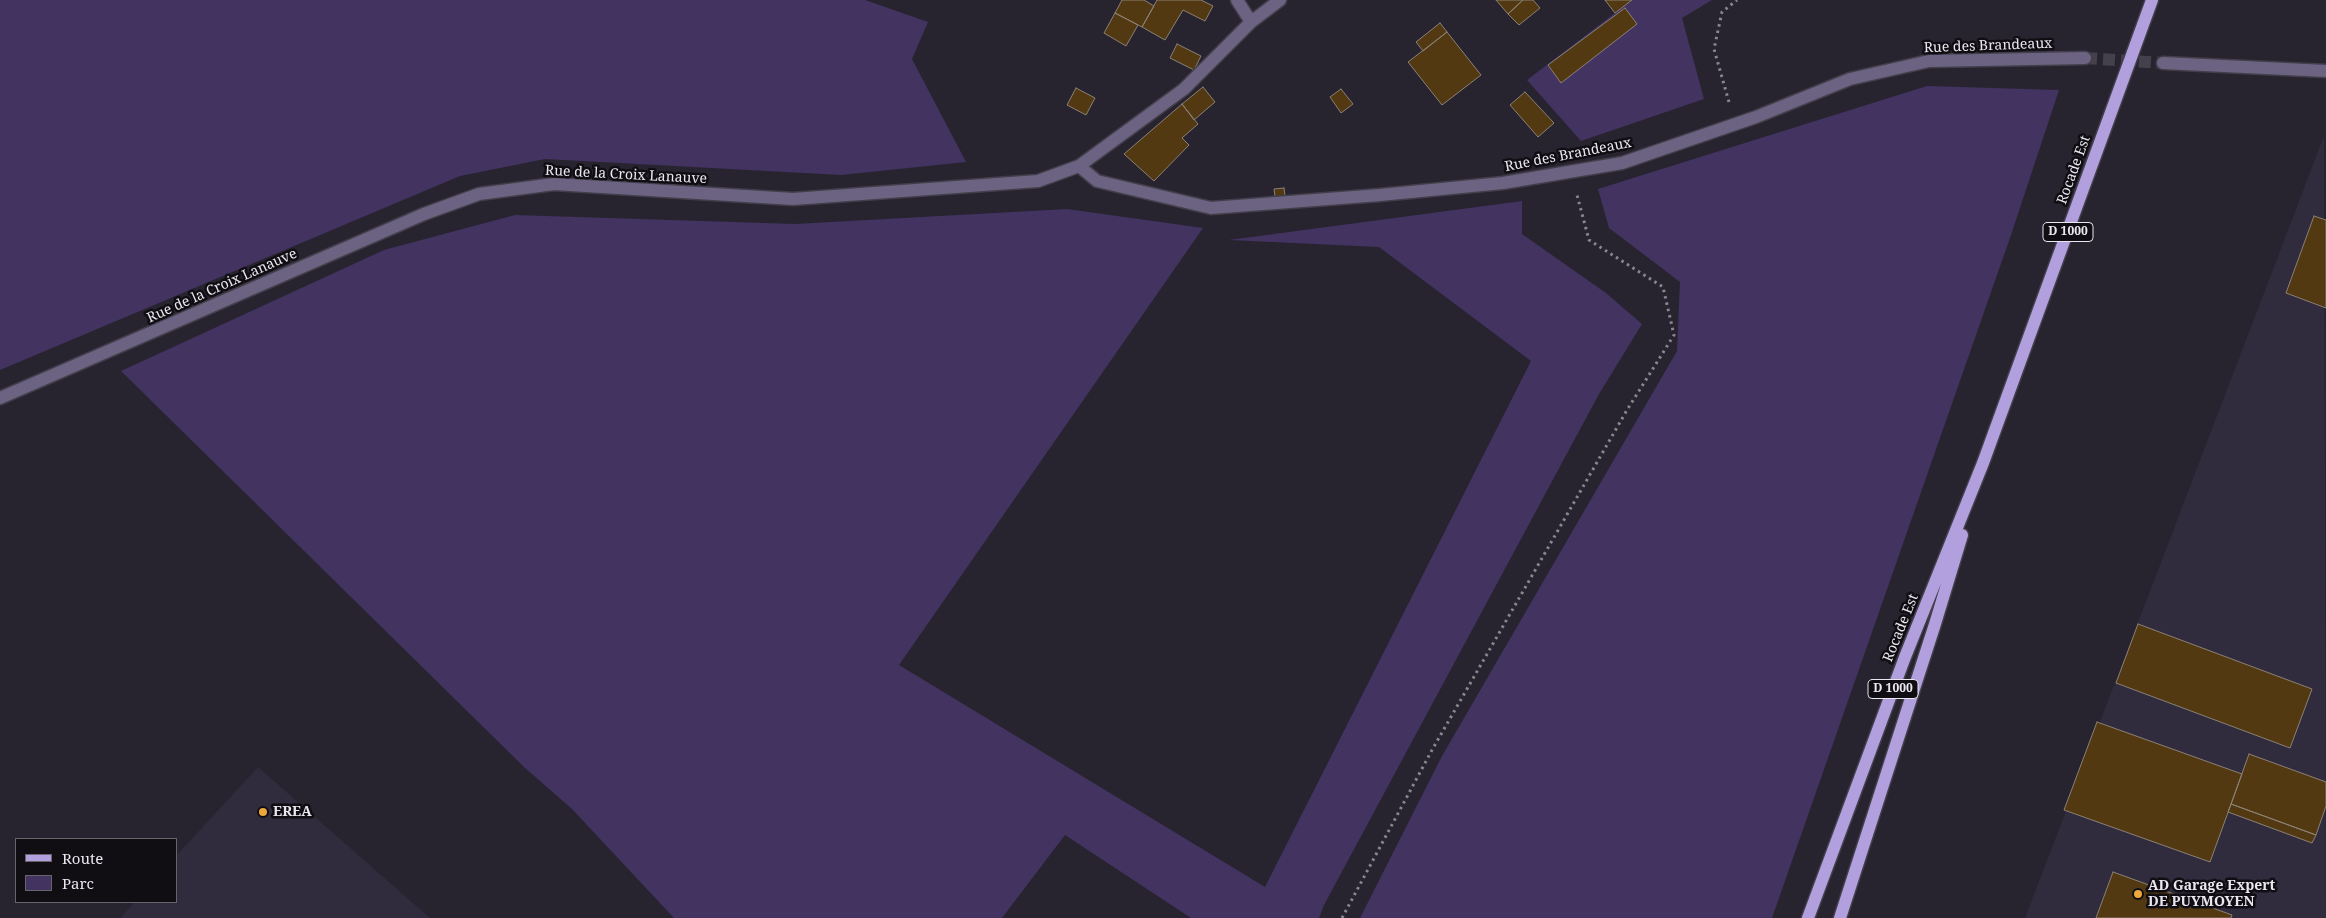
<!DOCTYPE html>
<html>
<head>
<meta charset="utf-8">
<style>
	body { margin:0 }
	#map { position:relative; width:2326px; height:918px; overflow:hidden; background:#272430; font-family:"Noto Serif",serif }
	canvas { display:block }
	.legend { position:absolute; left:15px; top:838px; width:162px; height:65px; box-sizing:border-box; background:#100e13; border:1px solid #67656b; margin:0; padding:6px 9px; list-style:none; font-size:15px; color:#e9e7ef }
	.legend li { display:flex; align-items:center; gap:10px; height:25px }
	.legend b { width:25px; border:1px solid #67656b }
</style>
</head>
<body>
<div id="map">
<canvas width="2326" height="918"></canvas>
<ul class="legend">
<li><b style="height:6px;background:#b2a0de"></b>Route</li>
<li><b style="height:14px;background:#423361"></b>Parc</li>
</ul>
</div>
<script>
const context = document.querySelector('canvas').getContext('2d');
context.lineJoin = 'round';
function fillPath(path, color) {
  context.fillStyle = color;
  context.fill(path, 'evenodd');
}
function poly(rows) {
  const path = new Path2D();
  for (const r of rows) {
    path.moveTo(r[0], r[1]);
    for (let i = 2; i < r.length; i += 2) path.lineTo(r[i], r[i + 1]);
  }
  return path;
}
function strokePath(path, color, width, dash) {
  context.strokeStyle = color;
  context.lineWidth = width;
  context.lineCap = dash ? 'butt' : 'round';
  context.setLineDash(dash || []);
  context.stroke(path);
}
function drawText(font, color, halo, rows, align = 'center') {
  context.font = font + ' "Noto Serif",serif';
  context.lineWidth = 5;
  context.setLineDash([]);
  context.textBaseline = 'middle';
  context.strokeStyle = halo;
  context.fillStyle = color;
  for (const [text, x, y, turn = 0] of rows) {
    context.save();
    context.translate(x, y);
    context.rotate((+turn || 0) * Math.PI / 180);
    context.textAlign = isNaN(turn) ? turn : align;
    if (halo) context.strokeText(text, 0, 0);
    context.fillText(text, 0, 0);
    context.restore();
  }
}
const built = poly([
	[2324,136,2326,918,2025,918],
	[258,767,430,918,120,918,135,902,176,902,176,856]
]);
const green = poly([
	[0,0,865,0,928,22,912,59,966,162,841,175,545,159,460,176,0,370],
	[1632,0,1712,0,1682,18,1704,99,1581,141,1527,80],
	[1927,86,2059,90,2011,235,1772,918,1360,918,1442,756,1677,351,1680,282,1609,228,1598,189],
	[1522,201,1522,234,1606,293,1642,324,1599,394,1324,905,1319,918,1191,918,1065,835,1002,918,674,918,572,809,524,767,121,371,384,250,515,215,795,224,1067,209,1203,228,899,665,1265,887,1531,361,1379,247,1229,240]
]);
const building = poly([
	[1122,0,1144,0,1154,6,1142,27,1115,13,1122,0],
	[1157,0,1201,0,1213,6,1205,21,1183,10,1165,40,1142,27,1157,0],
	[1496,0,1523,0,1508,14,1496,0],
	[1523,0,1533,0,1540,8,1519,25,1508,14,1523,0],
	[1605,0,1632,0,1615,13,1605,0],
	[1625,8,1637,24,1561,83,1548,65,1625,8],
	[1115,13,1138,25,1126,46,1104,33,1115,13],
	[1440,23,1447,32,1423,51,1416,42,1440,23],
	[1447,32,1481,75,1442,105,1408,62,1447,32],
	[1177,44,1201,56,1194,70,1170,58,1177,44],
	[1203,87,1215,102,1194,120,1182,104,1203,87],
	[1076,88,1095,98,1086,115,1067,105,1076,88],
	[1341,89,1353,104,1341,113,1330,97,1341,89],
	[1525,92,1554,123,1538,137,1510,105,1525,92],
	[1182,104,1198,124,1182,138,1189,145,1154,181,1124,154,1182,104],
	[1284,188,1285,196,1275,197,1274,189,1284,188],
	[2314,216,2326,220,2326,308,2286,293,2314,216],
	[2138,624,2312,689,2290,748,2116,683,2138,624],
	[2097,722,2242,774,2210,862,2064,810,2097,722],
	[2249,754,2326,782,2326,806,2316,835,2231,804,2249,754],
	[2231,804,2316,835,2312,843,2228,812,2231,804],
	[2113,872,2232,915,2231,918,2096,918,2113,872]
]);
const minorTunnel = poly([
	[2085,58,2163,63]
]);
const path = poly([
	[1729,102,1714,49,1722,12,1737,0],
	[1342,918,1432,750,1627,410,1674,335,1663,287,1589,240,1577,195]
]);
const minor = poly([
	[1237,0,1251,22],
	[2163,63,2326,71],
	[1079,166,1097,181,1211,208,1380,195,1503,183,1622,163,1756,117,1850,79,1929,61,2085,58],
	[0,398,424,214,479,194,554,184,793,199,1038,181,1079,166,1184,89,1251,22,1280,0]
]);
const major = poly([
	[1808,918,1905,657,1983,463,2152,0],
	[1840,918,1935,624,1962,535]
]);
const markers = [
	[263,812,5,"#eda83b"],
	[2138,894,5,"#eda83b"]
];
const shields = [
	[2068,232,50],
	[1893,689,50]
];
const shieldNames = [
	["D 1000",2068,232],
	["D 1000",1893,689]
];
const streetNames = [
	["Rue des Brandeaux",1988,46,-2],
	["Rue des Brandeaux",1568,155,-11],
	["Rocade Est",2074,170,-70],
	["Rue de la Croix Lanauve",626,175,3],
	["Rue de la Croix Lanauve",222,286,-24],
	["Rocade Est",1901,628,-68]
];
const poiNames = [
	["EREA",273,812],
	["AD Garage Expert",2148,886],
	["DE PUYMOYEN",2148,902]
];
fillPath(built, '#302b3d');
fillPath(green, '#423361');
fillPath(building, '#523912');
strokePath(building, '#8b8175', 1);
strokePath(minorTunnel, '#44414d', 12, [12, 6]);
strokePath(minor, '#423f4b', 15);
strokePath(major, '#423f4b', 15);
strokePath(path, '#898690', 3, [2.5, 4]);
strokePath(minor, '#6c6382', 12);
strokePath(major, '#b2a0de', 12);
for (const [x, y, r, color] of markers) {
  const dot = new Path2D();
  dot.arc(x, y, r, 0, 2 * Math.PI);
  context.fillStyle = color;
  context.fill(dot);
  strokePath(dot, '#100e13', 2);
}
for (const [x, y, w] of shields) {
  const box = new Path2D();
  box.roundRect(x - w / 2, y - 9.5, w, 19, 4);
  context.fillStyle = '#100e13';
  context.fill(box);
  strokePath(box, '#e9e7ef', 1);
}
drawText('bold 12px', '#e9e7ef', null, shieldNames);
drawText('14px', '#e9e7ef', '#100e13', streetNames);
drawText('bold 14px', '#e9e7ef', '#100e13', poiNames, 'left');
</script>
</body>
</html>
